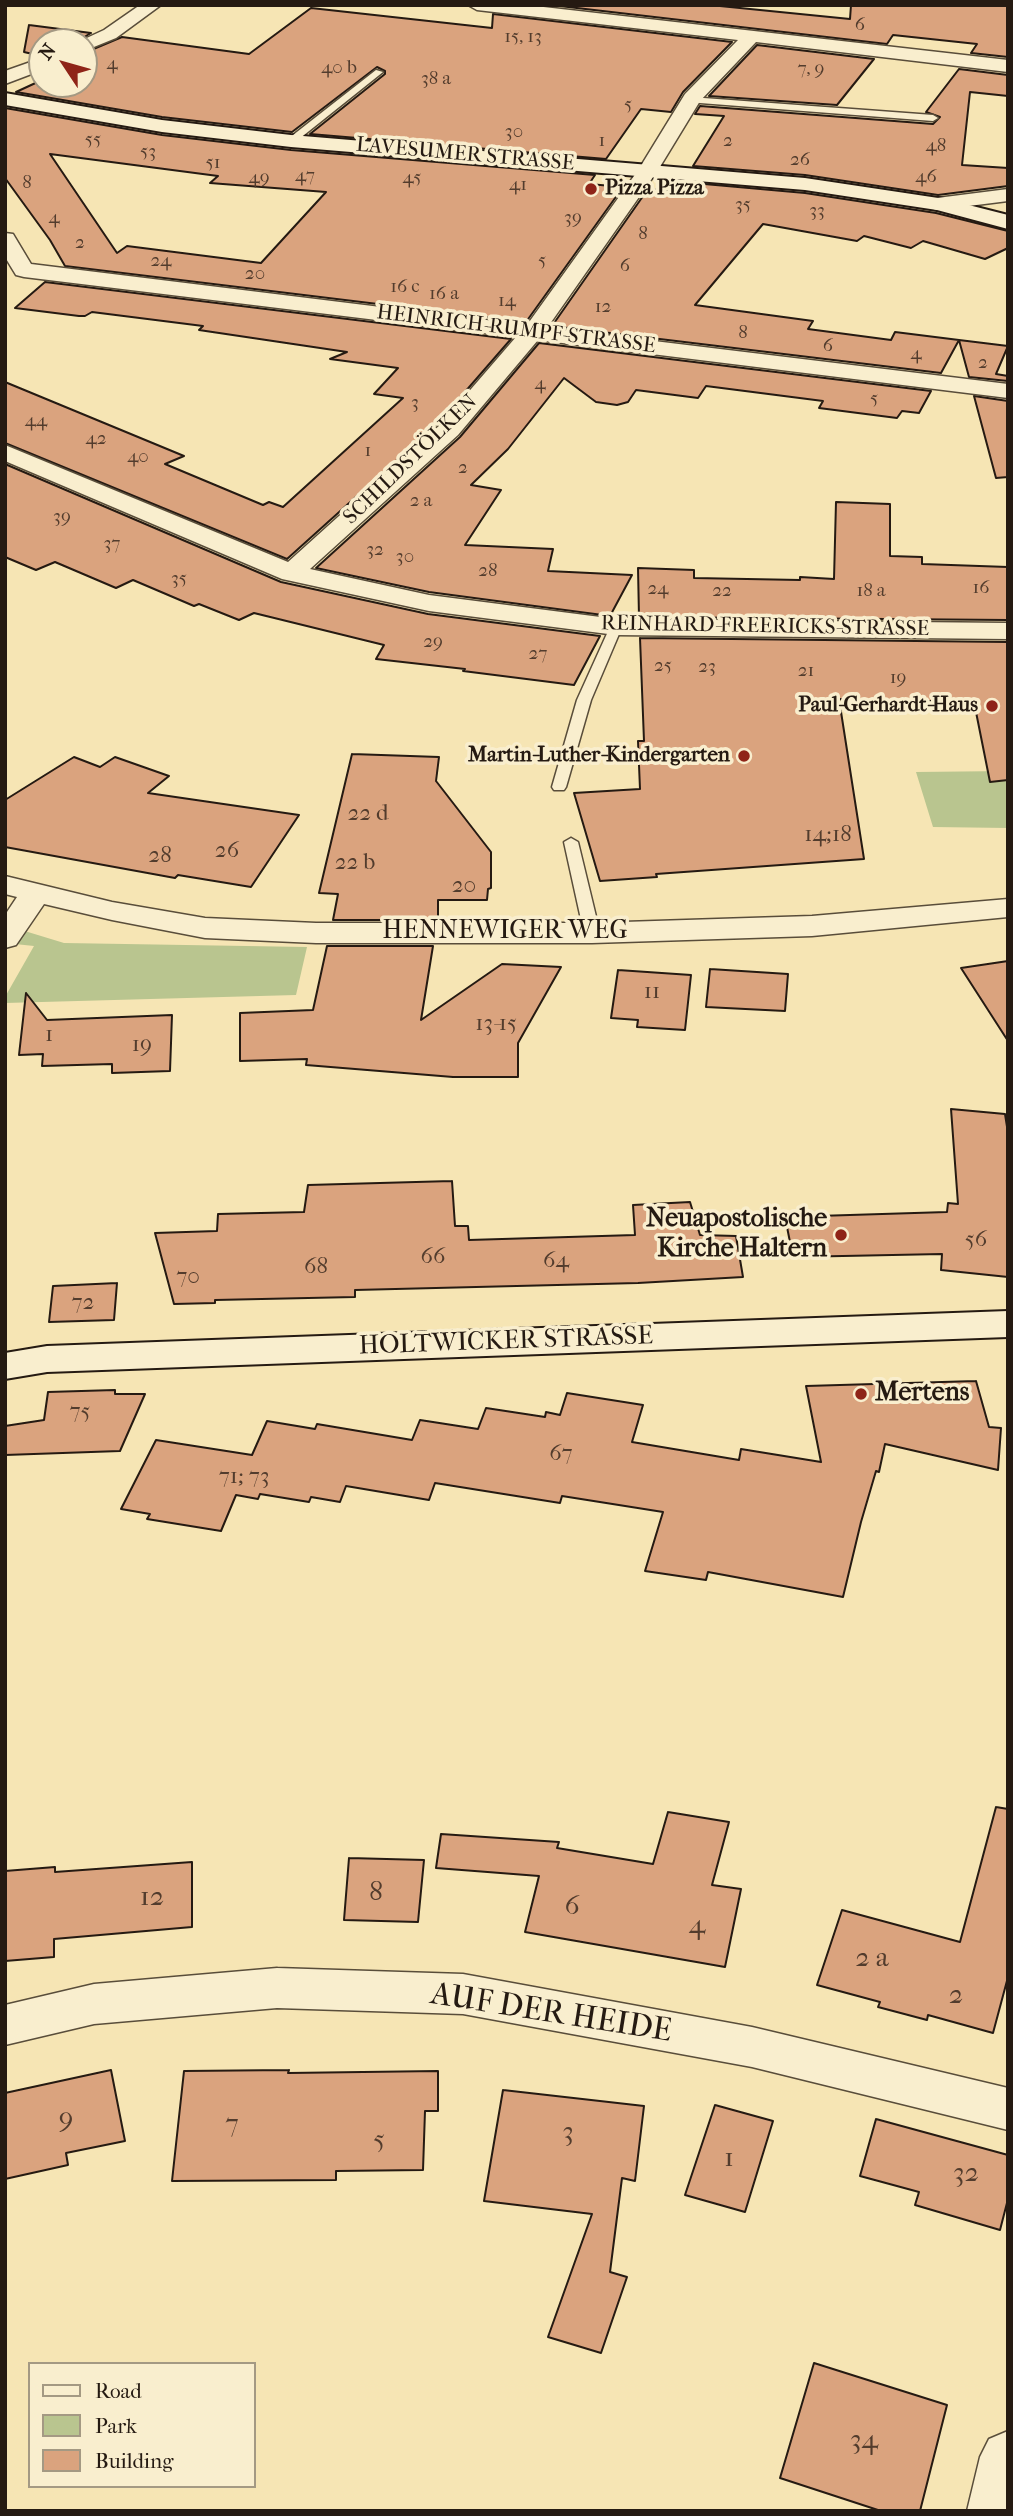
<!DOCTYPE html>
<html>
<head>
<meta charset="utf-8">
<style>
	body { margin:0 }
	#map { position:relative; width:1013px; height:2516px; overflow:hidden; background:#f6e5b4; font-family:"IM FELL French Canon",serif }
	canvas { display:block }
	.frame { position:absolute; inset:0; border:7px solid #251a12; pointer-events:none }
	.legend { position:absolute; left:28px; top:2362px; width:228px; height:126px; box-sizing:border-box; background:#f9eece; border:2px solid #a49983; margin:0; padding:9px 12px; list-style:none; font-size:21px; color:#251a12 }
	.legend li { display:flex; align-items:center; gap:14px; height:35px }
	.legend b { width:35px; border:2px solid #a49983 }
	.north { position:absolute; left:28px; top:28px; width:70px; height:70px; box-sizing:border-box; background:#f9eece; border:2px solid #a49983; border-radius:50%; rotate:306deg; font-size:19px; font-weight:700; line-height:28px; text-align:center; color:#251a12 }
	.north::after { content:''; display:block; margin:auto; width:24px; height:32px; background:#8f2418; clip-path:polygon(50% 0,100% 100%,50% 72%,0 100%) }
</style>
</head>
<body>
<div id="map">
<canvas width="1013" height="2516"></canvas>
<div class="frame"></div>
<ul class="legend">
<li><b style="height:9px;background:#f9eece"></b>Road</li>
<li><b style="height:19px;background:#b9c58f"></b>Park</li>
<li><b style="height:19px;background:#daa37e"></b>Building</li>
</ul>
<div class="north">N</div>
</div>
<script>
const context = document.querySelector('canvas').getContext('2d');
context.lineJoin = 'round';
function fillPath(path, color) {
  context.fillStyle = color;
  context.fill(path, 'evenodd');
}
function poly(rows) {
  const path = new Path2D();
  for (const r of rows) {
    path.moveTo(r[0], r[1]);
    for (let i = 2; i < r.length; i += 2) path.lineTo(r[i], r[i + 1]);
  }
  return path;
}
function strokePath(path, color, width, dash) {
  context.strokeStyle = color;
  context.lineWidth = width;
  context.lineCap = dash ? 'butt' : 'round';
  context.setLineDash(dash || []);
  context.stroke(path);
}
function drawText(font, color, halo, rows, align = 'center') {
  context.font = font + ' "IM FELL French Canon",serif';
  context.lineWidth = 7;
  context.setLineDash([]);
  context.textBaseline = 'middle';
  context.strokeStyle = halo;
  context.fillStyle = color;
  for (const [text, x, y, turn = 0] of rows) {
    context.save();
    context.translate(x, y);
    context.rotate((+turn || 0) * Math.PI / 180);
    context.textAlign = isNaN(turn) ? turn : align;
    if (halo) context.strokeText(text, 0, 0);
    context.fillText(text, 0, 0);
    context.restore();
  }
}
const green = poly([
	[1008,771,1008,828,933,827,916,772],
	[5,925,64,943,307,947,296,995,5,1003,5,997,34,946,5,943]
]);
const building = poly([
	[551,5,710,5,850,19,851,5,1008,5,1008,57,971,53,977,44,893,35,887,44,551,5],
	[311,8,492,28,493,14,732,42,683,92,671,112,641,109,606,159,310,134,385,74,385,71,377,67,292,132,162,117,16,92,42,80,42,84,84,84,84,53,122,37,249,54,311,8],
	[29,25,91,33,76,42,42,42,41,56,24,52,29,25],
	[757,45,874,59,837,105,709,96,757,45],
	[959,69,1008,75,1008,96,970,92,962,165,1008,168,1008,186,938,195,805,175,693,166,724,116,695,114,700,106,933,124,940,117,926,112,959,69],
	[5,108,162,135,291,150,595,175,589,184,623,187,526,322,65,266,50,240,5,178,5,108],
	[50,154,218,176,210,183,326,192,261,263,127,246,117,253,50,154],
	[682,182,805,193,936,213,1008,231,1008,248,985,259,923,241,911,248,864,236,857,241,763,224,695,305,813,321,808,329,891,340,895,332,959,340,941,373,552,326,648,189,676,192,682,182],
	[45,282,511,339,438,423,287,559,5,443,5,382,184,456,165,464,263,505,269,502,283,507,403,398,374,394,398,368,330,359,347,352,199,330,203,326,92,312,85,316,79,316,15,308,45,282],
	[959,340,1008,346,996,374,1008,376,1008,381,969,377,959,340],
	[539,343,931,391,919,413,902,411,897,418,819,408,823,401,706,386,698,398,636,390,628,402,617,405,596,402,564,378,508,449,471,485,501,490,465,545,553,549,548,571,632,575,610,616,429,592,316,568,460,437,539,343],
	[974,396,1008,401,1008,477,996,478,974,396],
	[5,464,281,582,428,614,600,636,574,685,463,671,465,669,376,659,384,645,254,613,239,620,199,604,194,606,133,580,116,588,55,562,36,570,5,557,5,464],
	[836,502,890,504,890,556,922,557,922,564,1008,567,1008,620,639,617,638,568,694,570,694,578,800,580,800,577,834,579,836,502],
	[640,638,1008,642,1008,780,990,782,974,702,839,699,864,859,656,874,657,877,600,881,574,793,640,789,638,741,644,741,640,638],
	[352,754,439,757,436,781,491,852,491,888,488,889,487,900,438,900,438,920,333,920,338,894,319,893,352,754],
	[74,757,100,767,115,757,169,776,148,793,299,815,251,887,178,875,175,878,5,847,5,800,74,757],
	[327,946,433,946,421,1020,502,964,561,967,518,1043,518,1077,453,1077,306,1065,307,1059,240,1061,240,1013,313,1010,327,946],
	[1008,961,1008,1041,961,968,1008,961],
	[710,969,788,974,785,1011,706,1007,710,969],
	[618,970,691,975,685,1030,637,1027,638,1020,611,1018,618,970],
	[26,993,47,1020,172,1015,170,1071,112,1073,112,1064,42,1066,43,1054,19,1055,26,993],
	[951,1109,1005,1114,1008,1133,1008,1277,941,1270,942,1254,793,1257,785,1217,947,1212,948,1203,958,1204,951,1109],
	[452,1181,455,1226,468,1226,469,1240,635,1235,633,1205,690,1202,700,1235,736,1236,743,1277,638,1283,355,1290,355,1297,215,1300,215,1303,174,1304,155,1233,217,1231,218,1214,304,1212,308,1185,452,1181],
	[117,1283,114,1320,49,1322,53,1286,117,1283],
	[976,1381,989,1427,1001,1428,998,1470,885,1444,879,1472,876,1471,861,1522,843,1597,708,1572,706,1580,645,1571,663,1512,562,1496,560,1503,435,1483,429,1500,346,1486,340,1502,311,1497,309,1502,260,1494,258,1499,236,1495,221,1531,147,1519,150,1514,121,1509,156,1440,252,1455,267,1421,315,1429,317,1424,412,1440,420,1420,478,1429,486,1408,545,1417,546,1412,560,1415,567,1393,643,1405,632,1442,739,1460,741,1449,821,1462,806,1386,976,1381],
	[115,1390,115,1394,145,1394,120,1451,5,1455,5,1426,44,1420,48,1392,115,1390],
	[996,1807,1008,1809,1008,1977,993,2033,928,2015,927,2020,878,2007,880,2002,817,1985,842,1910,960,1942,996,1807],
	[668,1812,729,1822,712,1885,741,1889,725,1967,525,1932,539,1876,436,1868,441,1834,559,1842,557,1848,653,1864,668,1812],
	[349,1858,424,1860,418,1922,344,1920,349,1858],
	[192,1862,192,1927,54,1939,54,1957,5,1961,5,1871,55,1867,55,1872,192,1862],
	[111,2070,125,2141,66,2153,68,2165,5,2179,5,2093,111,2070],
	[289,2070,288,2073,438,2071,438,2111,425,2111,423,2170,336,2171,336,2180,172,2181,184,2071,289,2070],
	[503,2090,644,2106,635,2181,622,2178,610,2272,627,2277,601,2353,548,2337,592,2214,484,2201,503,2090],
	[715,2105,773,2121,745,2212,685,2195,715,2105],
	[876,2119,1008,2155,1008,2199,1000,2230,915,2205,919,2192,860,2176,876,2119],
	[814,2363,947,2405,920,2511,881,2511,780,2478,814,2363]
]);
const lane = poly([
	[376,70,383,72,294,143,288,143,288,139,376,70],
	[690,97,933,115,938,118,933,121,687,102,687,98,690,97],
	[616,623,622,627,591,700,566,787,564,790,554,790,552,787,577,700,610,627,616,623],
	[571,838,578,842,600,933,592,938,584,933,564,842,571,838]
]);
const street = poly([
	[140,5,161,5,116,38,84,51,84,42,78,42,104,30,140,5],
	[468,5,526,5,1008,60,1008,72,756,42,700,101,658,170,547,328,1008,384,1008,398,538,340,458,435,310,569,429,595,616,619,1008,623,1008,639,616,635,429,611,282,579,5,461,5,445,288,562,440,425,516,337,24,277,16,275,5,257,5,233,13,234,31,264,527,325,639,169,685,94,738,40,477,10,468,5],
	[42,58,42,70,5,84,5,71,42,58],
	[1008,189,1008,201,937,210,930,208,927,204,930,200,937,198,1008,189],
	[5,876,112,902,205,918,316,923,592,923,812,916,1008,899,1008,917,812,936,592,943,316,943,205,938,112,920,44,904,16,945,5,948,5,915,17,897,5,894,5,876],
	[277,1968,463,1974,752,2027,1008,2088,1008,2130,752,2067,463,2014,277,2008,94,2024,5,2045,5,2005,94,1984,277,1968],
	[1008,2431,1008,2511,967,2511,980,2457,989,2439,1008,2431]
]);
const secondary = poly([
	[5,93,162,120,291,135,805,178,945,199,1008,215,1008,229,937,210,805,190,291,147,162,132,5,105,5,93],
	[1008,1311,1008,1337,47,1372,5,1379,5,1353,47,1346,1008,1311]
]);
const markers = [
	[591,189,7,"#8f2418"],
	[992,706,7,"#8f2418"],
	[744,756,7,"#8f2418"],
	[841,1235,7,"#8f2418"],
	[861,1394,7,"#8f2418"]
];
const farNumbernames = [
	["6",860,25],
	["15, 13",523,37],
	["4",112,64],
	["40 b",339,68],
	["7, 9",811,69],
	["38 a",436,79],
	["5",628,105],
	["30",514,132],
	["55",93,140],
	["1",602,141],
	["2",728,141],
	["48",936,146],
	["53",148,152],
	["26",800,160],
	["51",213,163],
	["47",305,176],
	["46",926,177],
	["49",259,178],
	["45",412,178],
	["8",27,183],
	["41",518,185],
	["35",743,205],
	["33",817,211],
	["4",54,218],
	["39",573,218],
	["8",643,234],
	["2",80,243],
	["24",161,261],
	["5",542,261],
	["6",625,266],
	["20",255,274],
	["16 c",405,287],
	["16 a",444,294],
	["14",507,301],
	["12",603,307],
	["8",743,333],
	["6",828,346],
	["4",916,354],
	["2",983,363],
	["4",540,384],
	["5",874,399],
	["3",415,403],
	["44",36,421],
	["42",96,439],
	["1",368,451],
	["40",138,457],
	["2",463,468],
	["2 a",421,501],
	["39",62,517],
	["37",112,544],
	["32",375,550],
	["30",405,557],
	["28",488,571],
	["35",179,579],
	["16",981,588],
	["24",658,589],
	["22",722,591],
	["18 a",871,591],
	["29",433,642],
	["27",538,654],
	["25",663,666],
	["23",707,667],
	["21",806,671],
	["19",898,678]
];
const farStreetnames = [
	["LAVESUMER STRASSE",465,155,5],
	["HEINRICH-RUMPF-STRASSE",516,330,7],
	["SCHILDSTÖLKEN",411,460,-44],
	["REINHARD-FREERICKS-STRASSE",765,627,1]
];
const farPoinames = [
	["Pizza Pizza",605,189,"left"],
	["Paul-Gerhardt-Haus",978,706],
	["Martin-Luther-Kindergarten",730,756]
];
const numberNames = [
	["22 d",368,814],
	["14;18",828,835],
	["26",227,851],
	["28",160,856],
	["22 b",355,863],
	["20",464,886],
	["11",652,992],
	["13-15",496,1024],
	["1",49,1035],
	["19",142,1045],
	["56",976,1240],
	["66",433,1257],
	["64",556,1261],
	["68",316,1267],
	["70",188,1277],
	["72",83,1303],
	["75",80,1412],
	["67",561,1454],
	["71; 73",244,1477]
];
const streetNames = [
	["HENNEWIGER WEG",505,932],
	["HOLTWICKER STRASSE",506,1342,-2]
];
const poiNames = [
	["Neuapostolische",827,1220],
	["Kirche Haltern",827,1250],
	["Mertens",875,1394,"left"]
];
const nearNumbernames = [
	["8",376,1893],
	["12",152,1898],
	["6",572,1907],
	["4",697,1926],
	["2 a",872,1959],
	["2",956,1996],
	["9",66,2119],
	["7",232,2125],
	["3",568,2133],
	["5",379,2141],
	["1",729,2159],
	["32",966,2174],
	["34",864,2441]
];
const nearStreetnames = [
	["AUF DER HEIDE",551,2014,9]
];
fillPath(green, '#b9c58f');
fillPath(building, '#daa37e');
strokePath(building, '#251a12', 2);
strokePath(lane, '#594d3a', 3);
strokePath(street, '#594d3a', 3);
strokePath(secondary, '#251a12', 4);
fillPath(lane, '#f9eece');
fillPath(street, '#f9eece');
fillPath(secondary, '#f9eece');
for (const [x, y, r, color] of markers) {
  const dot = new Path2D();
  dot.arc(x, y, r, 0, 2 * Math.PI);
  context.fillStyle = color;
  context.fill(dot);
  strokePath(dot, '#f9eece', 2.5);
}
drawText('19px', '#523c2d', null, farNumbernames);
drawText('21px', '#251a12', '#f9eece', farStreetnames);
drawText('bold 21px', '#251a12', '#f9eece', farPoinames, 'right');
drawText('23px', '#523c2d', null, numberNames);
drawText('26px', '#251a12', '#f9eece', streetNames);
drawText('bold 26px', '#251a12', '#f9eece', poiNames, 'right');
drawText('28px', '#523c2d', null, nearNumbernames);
drawText('32px', '#251a12', '#f9eece', nearStreetnames);
</script>
</body>
</html>
